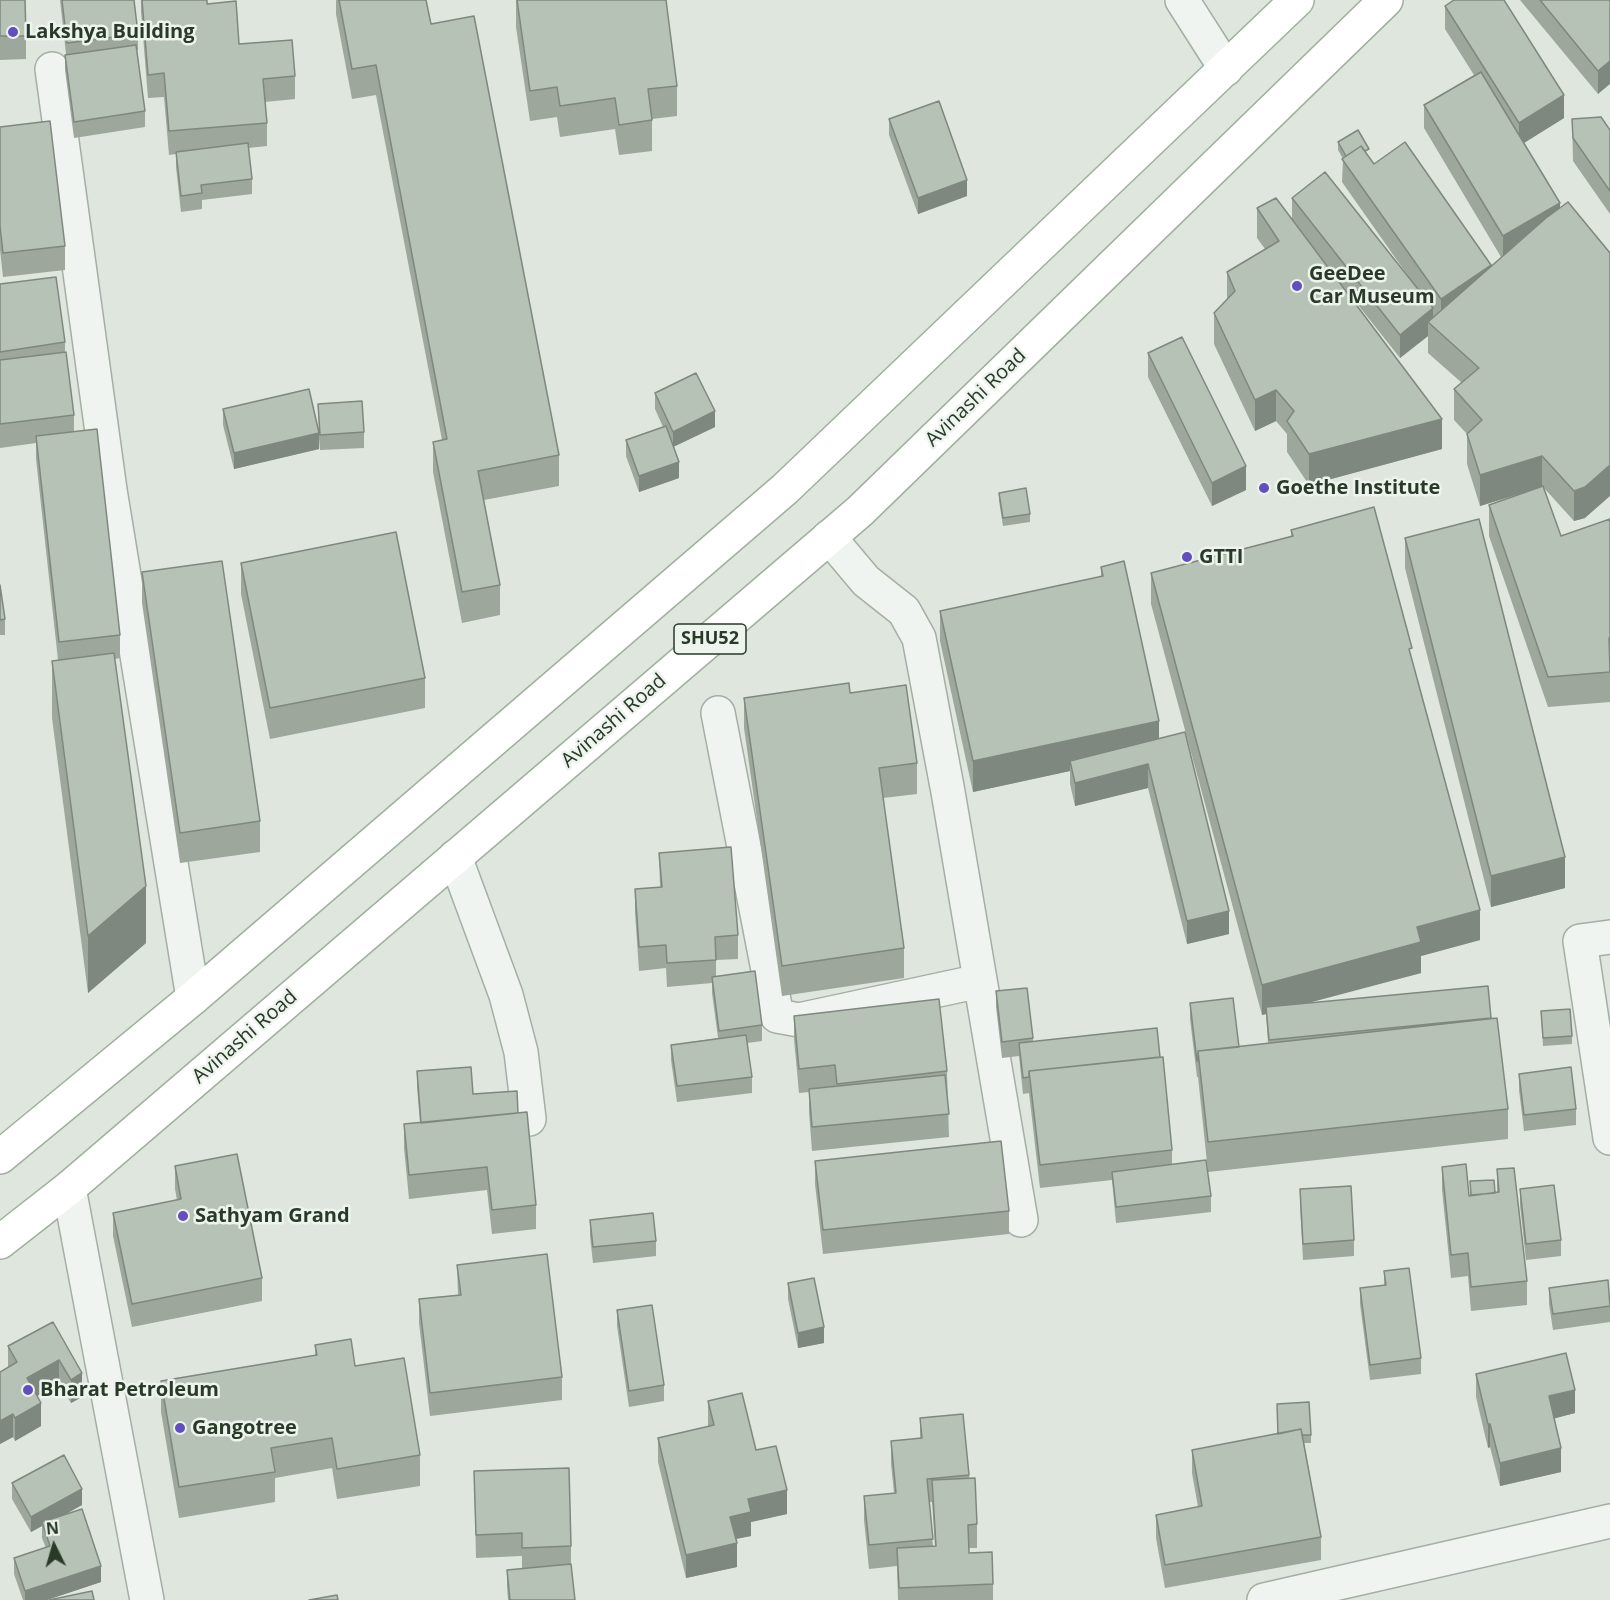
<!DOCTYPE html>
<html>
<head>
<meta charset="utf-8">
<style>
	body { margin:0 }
	#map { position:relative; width:1610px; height:1600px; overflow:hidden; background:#dee6de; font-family:"Open Sans",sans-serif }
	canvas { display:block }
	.north { position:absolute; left:24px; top:1516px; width:60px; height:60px; -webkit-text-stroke:4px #edf3ed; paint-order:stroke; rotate:355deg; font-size:16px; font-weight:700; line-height:24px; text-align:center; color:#293a29 }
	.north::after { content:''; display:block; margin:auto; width:21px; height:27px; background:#293a29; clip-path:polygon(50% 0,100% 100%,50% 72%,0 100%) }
</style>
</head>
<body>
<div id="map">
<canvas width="1610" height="1600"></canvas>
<div class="north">N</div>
</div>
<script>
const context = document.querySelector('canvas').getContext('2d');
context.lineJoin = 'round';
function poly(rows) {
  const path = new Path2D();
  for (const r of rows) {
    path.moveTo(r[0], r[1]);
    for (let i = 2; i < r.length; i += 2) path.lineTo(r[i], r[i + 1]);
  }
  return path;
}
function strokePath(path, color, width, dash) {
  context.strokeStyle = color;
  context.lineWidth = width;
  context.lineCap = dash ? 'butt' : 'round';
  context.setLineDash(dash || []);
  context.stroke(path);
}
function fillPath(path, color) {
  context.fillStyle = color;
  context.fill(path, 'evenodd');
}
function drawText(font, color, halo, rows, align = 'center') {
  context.font = font + ' "Open Sans",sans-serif';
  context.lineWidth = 5;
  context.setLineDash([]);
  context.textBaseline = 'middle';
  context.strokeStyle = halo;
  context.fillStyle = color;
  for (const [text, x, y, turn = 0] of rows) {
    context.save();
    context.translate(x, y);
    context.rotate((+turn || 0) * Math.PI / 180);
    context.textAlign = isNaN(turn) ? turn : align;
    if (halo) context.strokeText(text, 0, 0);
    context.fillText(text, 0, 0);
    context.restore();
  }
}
const minor = poly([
	[1182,0,1226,69],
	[52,69,110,490,193,998],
	[829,537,866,581,904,611,919,638,948,792,1021,1220],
	[718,713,777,1016,799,1020,980,981],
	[455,857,506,995,521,1052,529,1119],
	[1610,937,1580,941,1610,1138],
	[69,1188,147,1600],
	[1264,1600,1610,1521]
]);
const major = poly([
	[0,1157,193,998,785,489,1297,0],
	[0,1242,69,1188,860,511,1386,0]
]);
const wall = poly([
	[0,0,26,36,26,59,0,60],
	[60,0,134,0,138,34,138,50,137,50,145,111,145,127,74,138,65,70,65,55,66,54],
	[141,0,207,0,207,4,239,44,295,76,295,99,265,102,267,123,267,146,248,148,252,179,252,194,202,200,202,209,181,212,176,167,176,154,169,155,164,97,148,98,141,11],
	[336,0,426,0,431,24,559,455,559,486,484,500,500,585,500,615,462,623,433,472,433,442,442,440,376,95,352,99,336,14],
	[516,0,677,86,677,116,652,119,652,151,619,155,615,129,560,137,557,117,530,121,516,27],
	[1520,0,1610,0,1598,94],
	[1445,6,1564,118,1524,143,1560,208,1585,518,1574,521,1544,488,1561,536,1610,519,1610,702,1548,707,1489,536,1489,505,1530,490,1480,506,1467,464,1467,434,1454,420,1454,389,1462,383,1428,353,1428,336,1400,358,1343,286,1442,449,1309,485,1287,452,1287,434,1276,421,1255,431,1214,344,1214,313,1227,299,1227,272,1265,249,1257,238,1257,208,1292,218,1292,198,1413,283,1342,182,1343,159,1338,150,1338,142,1369,157,1374,164,1491,267,1501,257,1424,128,1424,105,1474,75,1445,29],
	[889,119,967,196,918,214,889,135],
	[1572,119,1610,130,1610,214,1573,161],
	[0,127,65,246,65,270,3,277,0,250],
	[0,284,65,342,65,352,74,415,74,431,120,635,120,658,115,659,146,943,88,993,52,718,52,661,58,660,36,459,36,443,0,448],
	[1148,353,1246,490,1212,506,1148,377],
	[655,393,715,427,673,447,679,478,639,492,626,456,626,440,663,427,655,409],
	[318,404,364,432,364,448,320,450,319,438,319,449,234,469,223,425,223,409,319,432],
	[999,493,1030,514,1030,522,1003,526,999,501],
	[1291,530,1412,659,1480,940,1421,956,1421,973,1305,1003,1491,1018,1508,1109,1508,1139,1208,1172,1198,1077,1197,1077,1190,1019,1190,1003,1239,1047,1268,1043,1266,1014,1262,1015,1151,604,1151,573,1291,536],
	[1405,538,1565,888,1491,907,1405,568],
	[241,563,425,678,425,708,270,739,241,594],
	[1101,567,1159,739,1229,934,1187,944,1148,788,1075,806,1070,784,1070,771,973,792,940,641,940,611,1101,577],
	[142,572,260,821,260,852,180,863,142,603],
	[0,585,5,619,5,635,0,635],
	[850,693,917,763,917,794,883,798,904,948,904,978,782,996,744,728,744,698],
	[659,853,738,935,738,959,716,960,716,977,762,1025,762,1041,747,1043,752,1077,752,1093,677,1102,671,1060,671,1045,718,1038,712,993,712,983,667,987,666,968,639,971,635,912,635,889,660,887],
	[996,991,1033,1038,1033,1042,1160,1057,1172,1150,1172,1164,1211,1196,1211,1212,1116,1223,1112,1180,1040,1188,1029,1093,1023,1094,1019,1056,1002,1058,996,1007],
	[1541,1011,1572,1036,1572,1044,1543,1046],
	[794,1016,947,1071,949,1137,812,1151,809,1112,809,1092,799,1093,794,1039],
	[417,1071,518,1113,536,1205,536,1229,492,1234,487,1190,409,1199,404,1148,404,1124,420,1123,417,1087],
	[1519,1074,1576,1109,1576,1125,1524,1131,1519,1090],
	[815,1161,1009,1211,1009,1234,823,1254,815,1184],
	[175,1166,262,1278,262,1301,132,1327,113,1236,113,1213,177,1200,175,1189],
	[1442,1167,1469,1196,1470,1195,1470,1181,1495,1193,1497,1193,1497,1169,1527,1281,1527,1305,1471,1311,1468,1276,1451,1278,1442,1190],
	[1300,1189,1354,1240,1354,1256,1303,1260,1300,1205],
	[1520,1189,1561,1240,1561,1256,1526,1260,1520,1205],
	[590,1220,656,1241,656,1256,593,1263,590,1236],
	[457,1265,562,1377,562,1400,430,1416,419,1323,419,1299,458,1295],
	[1384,1271,1421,1358,1421,1374,1370,1380,1360,1304,1360,1288,1384,1285],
	[788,1283,824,1343,798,1348,788,1299],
	[1549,1288,1610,1298,1610,1322,1553,1330,1549,1304],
	[617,1310,664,1385,664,1401,629,1407,617,1326],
	[53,1322,82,1397,71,1403,59,1383,37,1396,41,1426,15,1441,13,1437,0,1444,0,1372,8,1367,8,1346],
	[315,1345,355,1366,420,1455,420,1486,337,1499,332,1468,275,1478,275,1502,179,1518,161,1412,161,1381,315,1356],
	[1476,1374,1575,1413,1554,1418,1561,1472,1500,1486,1490,1447,1488,1448,1476,1397],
	[708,1401,756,1450,787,1514,751,1522,751,1536,736,1539,737,1567,686,1578,658,1462,658,1438,708,1427],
	[920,1418,969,1475,977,1524,977,1548,969,1548,969,1553,993,1584,993,1600,898,1600,897,1566,869,1569,864,1520,864,1496,894,1493,891,1464,891,1441,920,1438],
	[929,1502,932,1502,935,1546,933,1546],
	[1278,1434,1311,1435,1311,1443,1304,1443,1321,1537,1321,1560,1165,1588,1156,1538,1156,1515,1198,1507,1192,1473,1192,1450],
	[474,1471,571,1546,571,1566,575,1600,508,1600,507,1586,507,1570,522,1569,522,1556,476,1558],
	[12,1483,82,1505,62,1516,101,1582,47,1600,23,1600,14,1574,14,1558,46,1548,42,1538,42,1526,31,1532,12,1499]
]);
const shadedWall = poly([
	[1610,61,1610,84,1598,94,1598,71],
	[1564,95,1564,118,1519,146,1519,123],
	[967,180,967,196,918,214,918,198],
	[1560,203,1560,226,1503,260,1503,236],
	[1491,265,1491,288,1441,323,1441,299],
	[1433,308,1433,327,1428,322,1428,336,1400,358,1400,335],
	[1276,390,1276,421,1255,431,1255,400],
	[715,411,715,427,673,447,673,432],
	[1442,419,1442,449,1309,485,1309,454],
	[319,433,319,449,234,469,234,453],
	[1542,456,1542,487,1480,506,1480,475],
	[679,462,679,478,639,492,639,476],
	[1610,465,1610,496,1585,518,1574,521,1574,491],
	[1246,466,1246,490,1212,506,1212,483],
	[1159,721,1159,752,1070,761,1070,771,973,792,973,761],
	[1148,764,1148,788,1075,806,1075,783],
	[1565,857,1565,888,1491,907,1491,876],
	[146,886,146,943,88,993,88,936],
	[1480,910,1480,940,1421,956,1421,973,1267,1014,1266,1007,1266,1014,1262,1015,1262,985,1417,927],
	[1229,911,1229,934,1187,944,1187,921],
	[824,1327,824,1343,798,1348,798,1333],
	[59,1360,59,1383,27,1402,27,1378],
	[82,1373,82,1397,71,1403,71,1380],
	[1575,1390,1575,1413,1549,1420,1549,1396],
	[41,1403,41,1426,15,1441,15,1418],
	[13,1414,13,1437,0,1444,0,1421],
	[1488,1424,1490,1424,1490,1447,1488,1448],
	[1561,1448,1561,1472,1500,1486,1500,1463],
	[82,1489,82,1505,44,1526,42,1522,42,1526,31,1532,31,1517],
	[787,1490,787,1514,751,1522,751,1536,730,1540,730,1517,748,1499],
	[737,1543,737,1567,686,1578,686,1555],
	[101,1566,101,1582,47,1600,25,1600,25,1591]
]);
const building = poly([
	[0,0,25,0,26,36,0,36,0,0],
	[62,0,134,0,138,34,67,43,62,0],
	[142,0,207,0,207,4,236,1,239,44,292,40,295,76,263,79,267,123,169,131,164,73,148,75,142,0],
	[339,0,426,0,431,24,474,16,559,455,478,471,500,585,462,592,433,442,447,439,376,65,352,69,339,0],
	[517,0,666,0,677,86,648,89,652,120,619,125,615,98,560,106,557,87,530,91,517,0],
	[1454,0,1504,0,1564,95,1519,123,1445,6,1454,0],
	[1540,0,1610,0,1610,61,1598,71,1540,0],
	[136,45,145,111,74,122,65,55,136,45],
	[1481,72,1560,203,1503,236,1424,105,1481,72],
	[939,101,967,180,918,198,889,119,939,101],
	[1601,117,1610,130,1610,191,1573,138,1572,119,1601,117],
	[50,121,65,246,3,253,0,226,0,127,50,121],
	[1358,130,1369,149,1365,151,1361,146,1346,156,1338,142,1358,130],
	[1405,142,1491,265,1441,299,1342,159,1361,146,1374,164,1405,142],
	[248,143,252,179,201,185,202,193,181,196,176,152,248,143],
	[1325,172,1433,308,1400,335,1292,198,1325,172],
	[1276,198,1442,419,1309,454,1287,421,1294,411,1276,390,1255,400,1214,313,1235,291,1227,272,1279,241,1257,208,1276,198],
	[1568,202,1610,253,1610,465,1585,487,1574,491,1542,456,1480,475,1467,434,1482,420,1454,389,1479,368,1428,322,1546,218,1568,202],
	[56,277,65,342,0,352,0,284,56,277],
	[1182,337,1246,466,1212,483,1148,353,1182,337],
	[66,352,74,415,0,424,0,360,66,352],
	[696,373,715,411,673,432,655,393,696,373],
	[309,389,319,433,234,453,223,409,309,389],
	[362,401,364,432,320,435,318,404,362,401],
	[666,426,679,462,639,476,626,440,666,426],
	[97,429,120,635,59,642,36,436,97,429],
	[1543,486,1561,536,1610,519,1610,637,1609,638,1610,672,1548,677,1489,505,1543,486],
	[1026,488,1030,514,1003,518,999,493,1026,488],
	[1374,507,1412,648,1409,649,1480,910,1417,927,1421,942,1262,985,1151,573,1293,536,1291,530,1374,507],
	[1479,519,1565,857,1491,876,1405,538,1479,519],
	[396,532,425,678,270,708,241,563,396,532],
	[222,561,260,821,180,833,142,572,222,561],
	[1124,561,1159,721,973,761,940,611,1103,576,1101,567,1124,561],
	[0,585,5,619,0,620,0,585],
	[114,653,146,886,88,936,52,661,114,653],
	[849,683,850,693,906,685,917,763,879,768,904,948,782,966,744,698,849,683],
	[1185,732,1229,911,1187,921,1148,764,1075,783,1070,761,1185,732],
	[731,847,738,935,715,937,716,960,667,963,666,945,639,947,635,889,662,887,659,853,731,847],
	[755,971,762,1025,719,1031,712,977,755,971],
	[1488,986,1491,1018,1269,1040,1266,1007,1488,986],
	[1027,988,1033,1038,1002,1042,996,991,1027,988],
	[1233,998,1239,1047,1198,1051,1198,1061,1197,1061,1190,1003,1233,998],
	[939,999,947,1071,837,1084,835,1065,799,1069,794,1016,939,999],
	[1570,1009,1572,1036,1543,1038,1541,1011,1570,1009],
	[1497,1018,1508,1109,1208,1142,1198,1051,1497,1018],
	[1157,1028,1160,1057,1029,1071,1029,1077,1023,1078,1019,1043,1157,1028],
	[746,1035,752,1077,677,1086,671,1045,746,1035],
	[1163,1057,1172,1150,1040,1165,1029,1071,1163,1057],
	[471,1067,473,1094,517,1091,518,1113,421,1123,417,1071,471,1067],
	[1571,1067,1576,1109,1524,1115,1519,1074,1571,1067],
	[945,1075,949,1114,812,1127,809,1089,945,1075],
	[527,1112,536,1205,492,1210,487,1167,409,1175,404,1124,527,1112],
	[1001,1141,1009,1211,823,1230,815,1161,1001,1141],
	[237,1154,262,1278,132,1304,113,1213,181,1199,175,1166,237,1154],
	[1206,1160,1211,1196,1116,1207,1112,1172,1206,1160],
	[1466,1164,1469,1196,1499,1192,1497,1169,1514,1168,1527,1281,1471,1287,1468,1253,1451,1255,1442,1167,1466,1164],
	[1494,1180,1495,1193,1471,1195,1470,1181,1494,1180],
	[1554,1185,1561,1240,1526,1244,1520,1189,1554,1185],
	[1351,1186,1354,1240,1303,1244,1300,1189,1351,1186],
	[653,1213,656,1241,593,1247,590,1220,653,1213],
	[547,1254,562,1377,430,1393,419,1299,461,1295,457,1265,547,1254],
	[1409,1268,1421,1358,1370,1365,1360,1288,1386,1285,1384,1271,1409,1268],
	[814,1278,824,1327,798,1333,788,1283,814,1278],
	[1608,1280,1610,1306,1553,1314,1549,1288,1608,1280],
	[652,1305,664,1385,629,1391,617,1310,652,1305],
	[53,1322,82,1373,71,1380,59,1360,27,1378,41,1403,15,1418,13,1414,0,1421,0,1372,17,1362,8,1346,53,1322],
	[351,1339,355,1366,404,1358,420,1455,337,1469,332,1438,271,1448,275,1472,179,1487,161,1381,317,1355,315,1345,351,1339],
	[1566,1353,1575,1390,1549,1396,1561,1448,1500,1463,1490,1424,1488,1424,1476,1374,1566,1353],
	[742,1393,756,1450,776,1446,787,1490,748,1499,751,1512,730,1517,737,1543,686,1555,658,1438,714,1425,708,1401,742,1393],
	[1309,1402,1311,1435,1302,1435,1301,1429,1278,1434,1277,1404,1309,1402],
	[963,1414,969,1475,927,1479,933,1539,869,1545,864,1496,896,1493,891,1441,922,1438,920,1418,963,1414],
	[1301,1429,1321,1537,1165,1565,1156,1515,1202,1506,1192,1450,1301,1429],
	[64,1455,82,1489,31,1517,12,1483,64,1455],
	[569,1468,571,1546,522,1548,522,1533,476,1535,474,1471,569,1468],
	[975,1478,977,1524,968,1525,969,1553,992,1552,993,1584,899,1588,897,1548,936,1546,932,1480,975,1478],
	[82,1509,101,1566,25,1591,14,1558,50,1546,42,1522,82,1509],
	[571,1564,575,1600,510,1600,507,1570,571,1564],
	[92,1591,94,1600,49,1600,92,1591],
	[337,1595,338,1600,309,1600,337,1595]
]);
const markers = [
	[13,32,6,"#614fbf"],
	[1297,286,6,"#614fbf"],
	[1264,488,6,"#614fbf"],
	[1187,557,6,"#614fbf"],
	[183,1216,6,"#614fbf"],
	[28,1390,6,"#614fbf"],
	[180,1428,6,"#614fbf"]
];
const shields = [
	[710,639,72]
];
const shieldNames = [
	["SHU52",710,639]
];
const poiNames = [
	["Lakshya Building",25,32],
	["GeeDee",1309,274],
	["Car Museum",1309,297],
	["Goethe Institute",1276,488],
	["GTTI",1199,557],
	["Sathyam Grand",195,1216],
	["Bharat Petroleum",40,1390],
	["Gangotree",192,1428]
];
const streetNames = [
	["Avinashi Road",976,398,-44],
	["Avinashi Road",614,721,-41],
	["Avinashi Road",245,1037,-41]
];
strokePath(minor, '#a4afa4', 36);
strokePath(major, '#a0b09e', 36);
strokePath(minor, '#f0f4f0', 33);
strokePath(major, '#fff', 33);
fillPath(wall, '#9da79c');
fillPath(shadedWall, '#7f887f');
fillPath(building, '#b6c2b5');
strokePath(building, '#7f887f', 1.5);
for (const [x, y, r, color] of markers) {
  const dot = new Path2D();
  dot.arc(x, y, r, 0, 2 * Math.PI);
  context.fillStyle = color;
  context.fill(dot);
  strokePath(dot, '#edf3ed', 2);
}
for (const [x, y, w] of shields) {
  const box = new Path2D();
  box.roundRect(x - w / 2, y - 15, w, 30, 4.5);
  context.fillStyle = '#edf3ed';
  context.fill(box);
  strokePath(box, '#293a29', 1.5);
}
drawText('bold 18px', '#293a29', null, shieldNames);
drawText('bold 20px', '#293a29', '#edf3ed', poiNames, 'left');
drawText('20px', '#293a29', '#edf3ed', streetNames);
</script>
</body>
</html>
